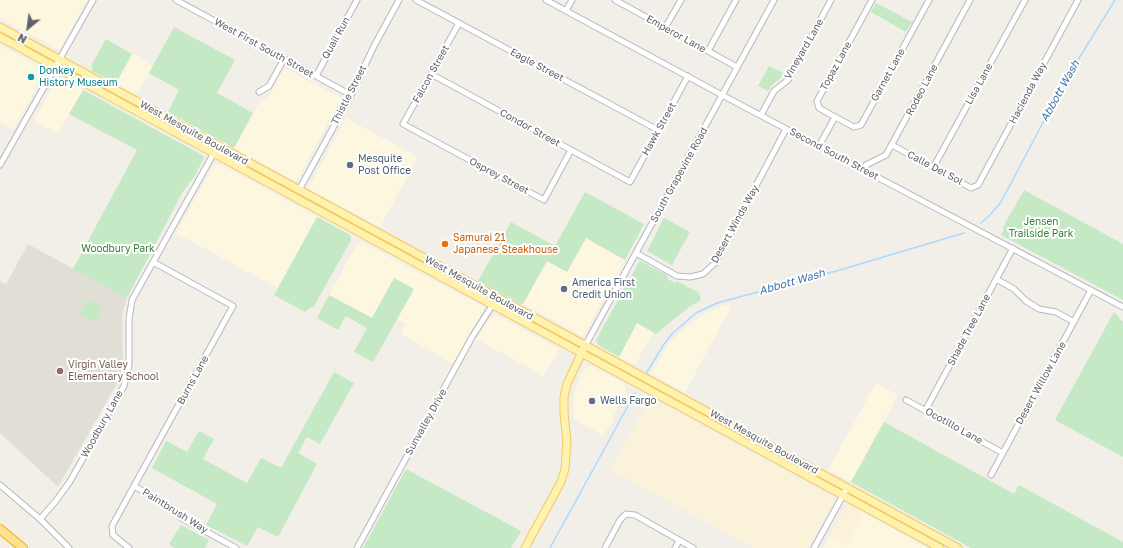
<!DOCTYPE html>
<html>
<head>
<meta charset="utf-8">
<style>
	body { margin:0 }
	#map { position:relative; width:1123px; height:548px; overflow:hidden; background:#f1efe8; font-family:"Golos Text",sans-serif }
	canvas { display:block }
	.north { position:absolute; left:8px; top:8px; width:40px; height:40px; -webkit-text-stroke:3px #fff; paint-order:stroke; rotate:209deg; font-size:11px; font-weight:700; line-height:16px; text-align:center; color:#5f6368 }
	.north::after { content:''; display:block; margin:auto; width:14px; height:18px; background:#5f6368; clip-path:polygon(50% 0,100% 100%,50% 72%,0 100%) }
</style>
</head>
<body>
<div id="map">
<canvas width="1123" height="548"></canvas>
<div class="north">N</div>
</div>
<script>
const context = document.querySelector('canvas').getContext('2d');
context.lineJoin = 'round';
function fillPath(path, color) {
  context.fillStyle = color;
  context.fill(path, 'evenodd');
}
function poly(rows) {
  const path = new Path2D();
  for (const r of rows) {
    path.moveTo(r[0], r[1]);
    for (let i = 2; i < r.length; i += 2) path.lineTo(r[i], r[i + 1]);
  }
  return path;
}
function strokePath(path, color, width, dash) {
  context.strokeStyle = color;
  context.lineWidth = width;
  context.lineCap = dash ? 'butt' : 'round';
  context.setLineDash(dash || []);
  context.stroke(path);
}
function drawText(font, color, halo, rows, align = 'center') {
  context.font = font + ' "Golos Text",sans-serif';
  context.lineWidth = 4;
  context.setLineDash([]);
  context.textBaseline = 'middle';
  context.strokeStyle = halo;
  context.fillStyle = color;
  for (const [text, x, y, turn = 0] of rows) {
    context.save();
    context.translate(x, y);
    context.rotate((+turn || 0) * Math.PI / 180);
    context.textAlign = isNaN(turn) ? turn : align;
    if (halo) context.strokeText(text, 0, 0);
    context.fillText(text, 0, 0);
    context.restore();
  }
}
const commercial = poly([
	[0,0,87,0,59,50,0,18],
	[0,45,46,70,13,130,0,123],
	[132,54,153,66,137,95,116,83],
	[286,69,340,97,341,99,297,180,295,181,234,148,259,103,267,100,283,70],
	[58,78,60,78,83,90,58,134,34,120],
	[346,118,418,157,380,227,311,190,309,187],
	[217,164,220,164,317,217,278,288,176,233,214,165],
	[586,238,625,260,584,335,582,336,523,304,547,261,567,272],
	[361,242,484,307,484,309,454,364,401,334,406,324,397,319,414,289,394,278,372,318,329,295,358,243],
	[731,304,731,307,685,392,651,374,665,349,681,331,702,315,717,308],
	[494,316,497,316,559,349,544,376,476,339,491,317],
	[637,323,653,332,635,365,619,357],
	[588,366,591,366,625,384,626,392,613,417,613,421,603,435,574,419,573,406,574,394,577,384,582,373],
	[876,383,898,395,851,482,828,470],
	[864,513,927,548,823,548,830,536,847,545]
]);
const education = poly([
	[28,244,127,298,122,315,123,362,119,380,58,487,0,433,0,281,6,284]
]);
const green = poly([
	[876,3,912,22,906,32,871,12],
	[174,27,235,60,217,93,253,113,234,148,168,112,179,90,149,73],
	[106,39,132,54,116,83,92,71,92,64],
	[769,66,785,74,771,86,768,91,758,86],
	[83,90,202,155,204,157,196,174,182,193,127,298,73,269,137,150,69,114],
	[1024,190,1123,244,1123,300,1001,235,1004,229,1003,227],
	[585,192,644,224,625,260,586,238,567,272,547,261,523,304,520,304,478,281,511,222,555,246],
	[317,217,350,235,351,240,313,308,311,307,305,312,274,295],
	[664,218,690,232,672,265,647,251],
	[640,261,667,275,668,279,675,283,677,281,699,293,701,300,689,307,656,334,637,323,619,357,598,345,596,340,639,262],
	[394,278,414,289,373,362,354,352,367,328,346,316,338,330,317,318,329,295,372,318],
	[88,299,103,307,95,323,80,314],
	[1114,312,1123,322,1123,457,1055,420],
	[334,372,354,383,320,444,307,437,298,453,317,464,278,537,258,527,247,546,206,525,217,504,152,468,166,441,187,452,199,431,214,439,203,459,247,483,261,458,281,468],
	[884,422,1014,494,1019,485,1123,542,1123,548,971,548,851,482],
	[406,469,521,531,511,548,363,548],
	[181,525,209,540,205,548,174,548,169,544]
]);
const sand = poly([
	[648,397,831,496,833,499,833,502,808,548,754,548,611,470,647,404],
	[850,506,864,513,847,545,833,538,831,534,845,508]
]);
const stream = poly([
	[981,223,990,215,1001,202,1065,81,1115,0],
	[647,372,664,344,673,333,696,313,717,303,840,270,964,233],
	[550,548,635,393]
]);
const minor = poly([
	[176,0,351,95],
	[416,0,658,130],
	[546,0,722,95,1123,307],
	[615,0,737,67],
	[566,11,572,0],
	[459,23,403,124,544,200,571,150],
	[665,28,681,0],
	[708,51,736,0],
	[431,74,630,182,688,76],
	[316,76,357,0],
	[259,92,269,86,284,59],
	[761,115,774,91,788,80,831,0],
	[835,117,854,127,861,125,929,0],
	[892,145,971,188,978,185,1078,0],
	[819,146,835,117,819,108,817,101,872,0],
	[0,165,93,0],
	[933,168,1025,0],
	[863,169,866,165,886,155,970,0],
	[299,190,351,95,373,48,399,0],
	[636,253,677,276,690,277,703,274,715,263,786,129],
	[996,279,1014,289,1026,301,1039,309,1056,312,1074,322],
	[585,346,774,0],
	[906,400,1003,453],
	[925,411,1013,248],
	[991,475,1091,290],
	[0,485,40,519,69,548],
	[134,486,166,504,183,519,236,548],
	[40,519,55,502,69,483,124,386,129,365,129,319,132,300,215,151],
	[129,548,113,535,112,526,233,306,153,262],
	[357,548,472,337,497,298],
	[605,548,620,520,626,514,635,515,693,548],
	[675,548,679,541],
	[814,548,847,488]
]);
const major = poly([
	[0,27,958,548],
	[0,37,940,548],
	[525,548,561,482,565,469,567,442,564,413,564,397,567,384,583,350]
]);
const highway = poly([
	[0,529,23,548]
]);
const markers = [
	[31,77,4,"#0f9aa8"],
	[350,165,4,"#5c6f8a"],
	[445,244,4,"#e8710a"],
	[564,289,4,"#5c6f8a"],
	[60,371,4,"#8d6e63"],
	[592,401,4,"#5c6f8a"]
];
const streetNames = [
	["Emperor Lane",676,34,29],
	["Quail Run",336,38,-61],
	["West First South Street",264,48,29],
	["Vineyard Lane",804,49,-60],
	["Eagle Street",537,65,28],
	["Topaz Lane",836,66,-61],
	["Falcon Street",431,74,-61],
	["Garnet Lane",888,75,-61],
	["Lisa Lane",979,84,-61],
	["Rodeo Lane",922,90,-62],
	["Hacienda Way",1028,93,-62],
	["Thistle Street",349,95,-63],
	["Condor Street",530,128,29],
	["Hawk Street",659,129,-61],
	["West Mesquite Boulevard",194,133,29],
	["Second South Street",834,154,28],
	["Calle Del Sol",935,168,28],
	["South Grapevine Road",679,175,-61],
	["Osprey Street",499,176,28],
	["Desert Winds Way",735,224,-61],
	["West Mesquite Boulevard",479,288,29],
	["Shade Tree Lane",969,330,-62],
	["Burns Lane",193,380,-61],
	["Desert Willow Lane",1041,383,-61],
	["Sunvalley Drive",426,422,-61],
	["Woodbury Lane",102,424,-61],
	["Ocotillo Lane",954,426,29],
	["West Mesquite Boulevard",764,442,29],
	["Paintbrush Way",175,511,32]
];
const cultureNames = [
	["Donkey",39,71],
	["History Museum",39,83]
];
const serviceNames = [
	["Mesquite",358,159],
	["Post Office",358,171],
	["America First",572,283],
	["Credit Union",572,295],
	["Wells Fargo",600,401]
];
const parkNames = [
	["Jensen",1041,222],
	["Trailside Park",1041,234],
	["Woodbury Park",118,249]
];
const foodNames = [
	["Samurai 21",453,238],
	["Japanese Steakhouse",453,250]
];
const educationNames = [
	["Virgin Valley",68,365],
	["Elementary School",68,377]
];
const waterNames = [
	["Abbott Wash",1060,91,-61],
	["Abbott Wash",792,282,-16]
];
fillPath(commercial, '#fef7e0');
fillPath(education, '#e1ded6');
fillPath(green, '#c5e8c5');
fillPath(sand, '#fbf3d9');
strokePath(stream, '#aadaff', 1.5);
strokePath(minor, '#b5b8bc', 7);
strokePath(major, '#f2c960', 9);
strokePath(highway, '#f9ab00', 10);
strokePath(minor, '#fff', 5);
strokePath(major, '#fff2af', 7);
strokePath(highway, '#fde293', 8);
for (const [x, y, r, color] of markers) {
  const dot = new Path2D();
  dot.arc(x, y, r, 0, 2 * Math.PI);
  context.fillStyle = color;
  context.fill(dot);
  strokePath(dot, '#fff', 1.5);
}
drawText('10px', '#5f6368', '#fff', streetNames);
drawText('10px', '#0d838f', '#fff', cultureNames, 'left');
drawText('10px', '#4e5e75', '#fff', serviceNames, 'left');
drawText('10px', '#348238', '#fff', parkNames);
drawText('10px', '#c56008', '#fff', foodNames, 'left');
drawText('10px', '#785e54', '#fff', educationNames, 'left');
drawText('italic 11px', '#4174aa', '#fff', waterNames);
</script>
</body>
</html>
